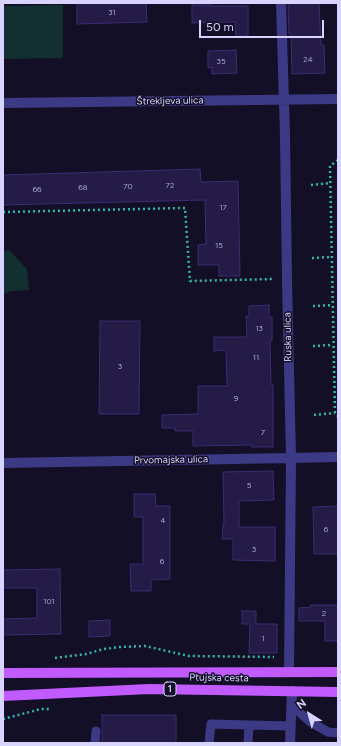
<!DOCTYPE html>
<html>
<head>
<meta charset="utf-8">
<style>
	body { margin:0 }
	#map { position:relative; width:341px; height:746px; overflow:hidden; background:#130f26; font-family:Figtree,sans-serif }
	canvas { display:block }
	.frame { position:absolute; inset:0; border:4px solid #d9d4ff; pointer-events:none }
	.north { position:absolute; left:289px; top:694px; width:40px; height:40px; -webkit-text-stroke:3px #130f26; paint-order:stroke; rotate:323deg; font-size:11px; font-weight:700; line-height:16px; text-align:center; color:#d9d4ff }
	.north::after { content:''; display:block; margin:auto; width:14px; height:18px; background:#d9d4ff; clip-path:polygon(50% 0,100% 100%,50% 72%,0 100%) }
	.scale { position:absolute; left:199px; top:20px; width:125px; height:18px; box-sizing:border-box; border:2px solid #d9d4ff; border-top:0; padding-left:5px; font-size:12px; line-height:14px; white-space:nowrap; color:#d9d4ff; -webkit-text-stroke:3px #130f26; paint-order:stroke }
</style>
</head>
<body>
<div id="map">
<canvas width="341" height="746"></canvas>
<div class="frame"></div>
<div class="north">N</div>
<div class="scale">50 m</div>
</div>
<script>
const context = document.querySelector('canvas').getContext('2d');
context.lineJoin = 'round';
function fillPath(path, color) {
  context.fillStyle = color;
  context.fill(path, 'evenodd');
}
function poly(rows) {
  const path = new Path2D();
  for (const r of rows) {
    path.moveTo(r[0], r[1]);
    for (let i = 2; i < r.length; i += 2) path.lineTo(r[i], r[i + 1]);
  }
  return path;
}
function strokePath(path, color, width, dash) {
  context.strokeStyle = color;
  context.lineWidth = width;
  context.lineCap = dash ? 'butt' : 'round';
  context.setLineDash(dash || []);
  context.stroke(path);
}
function drawText(font, color, halo, rows, align = 'center') {
  context.font = font + ' Figtree,sans-serif';
  context.lineWidth = 3;
  context.setLineDash([]);
  context.textBaseline = 'middle';
  context.strokeStyle = halo;
  context.fillStyle = color;
  for (const [text, x, y, turn = 0] of rows) {
    context.save();
    context.translate(x, y);
    context.rotate((+turn || 0) * Math.PI / 180);
    context.textAlign = isNaN(turn) ? turn : align;
    if (halo) context.strokeText(text, 0, 0);
    context.fillText(text, 0, 0);
    context.restore();
  }
}
const green = poly([
	[63,5,63,58,3,59,3,6],
	[9,250,27,269,29,290,11,291,3,295,3,251]
]);
const building = poly([
	[77,3,146,3,147,22,77,24,77,3],
	[288,3,319,3,321,45,324,45,325,73,292,74,291,34,289,34,288,3],
	[192,5,212,5,212,6,248,6,248,36,236,37,235,22,192,23,192,5],
	[236,50,237,73,212,74,212,67,208,68,208,51,236,50],
	[200,169,201,182,238,181,240,276,219,276,219,265,198,265,198,245,206,244,205,200,3,205,3,175,200,169],
	[269,305,269,317,272,317,272,341,270,341,271,385,273,385,273,447,252,447,252,445,193,446,193,431,175,431,175,428,162,428,162,415,198,414,198,386,227,386,226,350,214,351,214,337,247,337,246,316,249,316,249,306,269,305],
	[100,321,140,321,139,414,99,414,100,321],
	[273,471,274,500,239,501,239,527,275,527,275,561,233,560,233,539,222,539,223,524,224,524,223,472,273,471],
	[134,494,155,494,156,506,170,506,170,579,151,580,151,591,131,591,130,564,143,564,143,517,134,517,134,494],
	[338,506,338,554,314,554,313,507,338,506],
	[60,569,61,634,3,635,3,619,37,618,37,588,3,588,3,570,60,569],
	[311,605,338,605,338,641,325,641,325,621,299,621,299,608,311,607,311,605],
	[242,611,256,611,256,624,277,624,277,653,249,653,250,624,242,624,242,611],
	[110,620,110,636,89,637,89,621,110,620],
	[102,715,176,715,176,743,102,743,102,715]
]);
const path = poly([
	[338,160,330,166,335,413,338,416],
	[311,185,330,183],
	[3,212,185,208,190,281,274,279],
	[312,258,331,257],
	[313,306,333,305],
	[313,346,332,345],
	[314,415,335,413],
	[55,658,86,654,104,649,120,647,145,646,189,656,274,657],
	[3,719,41,709,49,709]
]);
const service = poly([
	[291,705,309,721,328,732,338,733],
	[95,743,96,731],
	[209,743,211,724,291,726],
	[248,743,249,725]
]);
const minor = poly([
	[281,3,285,136,287,279,291,458,289,672],
	[3,103,338,99],
	[3,463,291,458,338,457],
	[290,743,292,691]
]);
const primary = poly([
	[3,673,338,672],
	[3,696,149,689,338,692]
]);
const numberNames = [
	["31",112,13],
	["24",308,60],
	["35",221,62],
	["72",170,186],
	["70",128,187],
	["68",83,188],
	["66",37,190],
	["17",223,208],
	["15",219,246],
	["13",259,329],
	["11",256,358],
	["3",120,367],
	["9",236,399],
	["7",263,433],
	["5",249,486],
	["4",163,521],
	["6",326,530],
	["3",254,550],
	["6",162,562],
	["101",49,602],
	["2",324,614],
	["1",263,639]
];
const shields = [
	[170,689,12]
];
const shieldNames = [
	["1",170,689]
];
const streetNames = [
	["Štrekljeva ulica",170,101,-1],
	["Ruska ulica",288,337,-91],
	["Prvomajska ulica",171,460,-1],
	["Ptujska cesta",219,678,1]
];
fillPath(green, '#12302f');
fillPath(building, '#241b47');
strokePath(building, '#3b2d73', 1);
strokePath(path, '#2fb8b0', 2.5, [2, 3]);
strokePath(service, '#3d3a85', 9);
strokePath(minor, '#3d3a85', 10);
strokePath(primary, '#c25bff', 10);
drawText('8px', '#aca6d1', null, numberNames);
for (const [x, y, w] of shields) {
  const box = new Path2D();
  box.roundRect(x - w / 2, y - 7, w, 14, 3);
  context.fillStyle = '#130f26';
  context.fill(box);
  strokePath(box, '#d9d4ff', 1);
}
drawText('bold 9px', '#d9d4ff', null, shieldNames);
drawText('10px', '#d9d4ff', '#130f26', streetNames);
</script>
</body>
</html>
